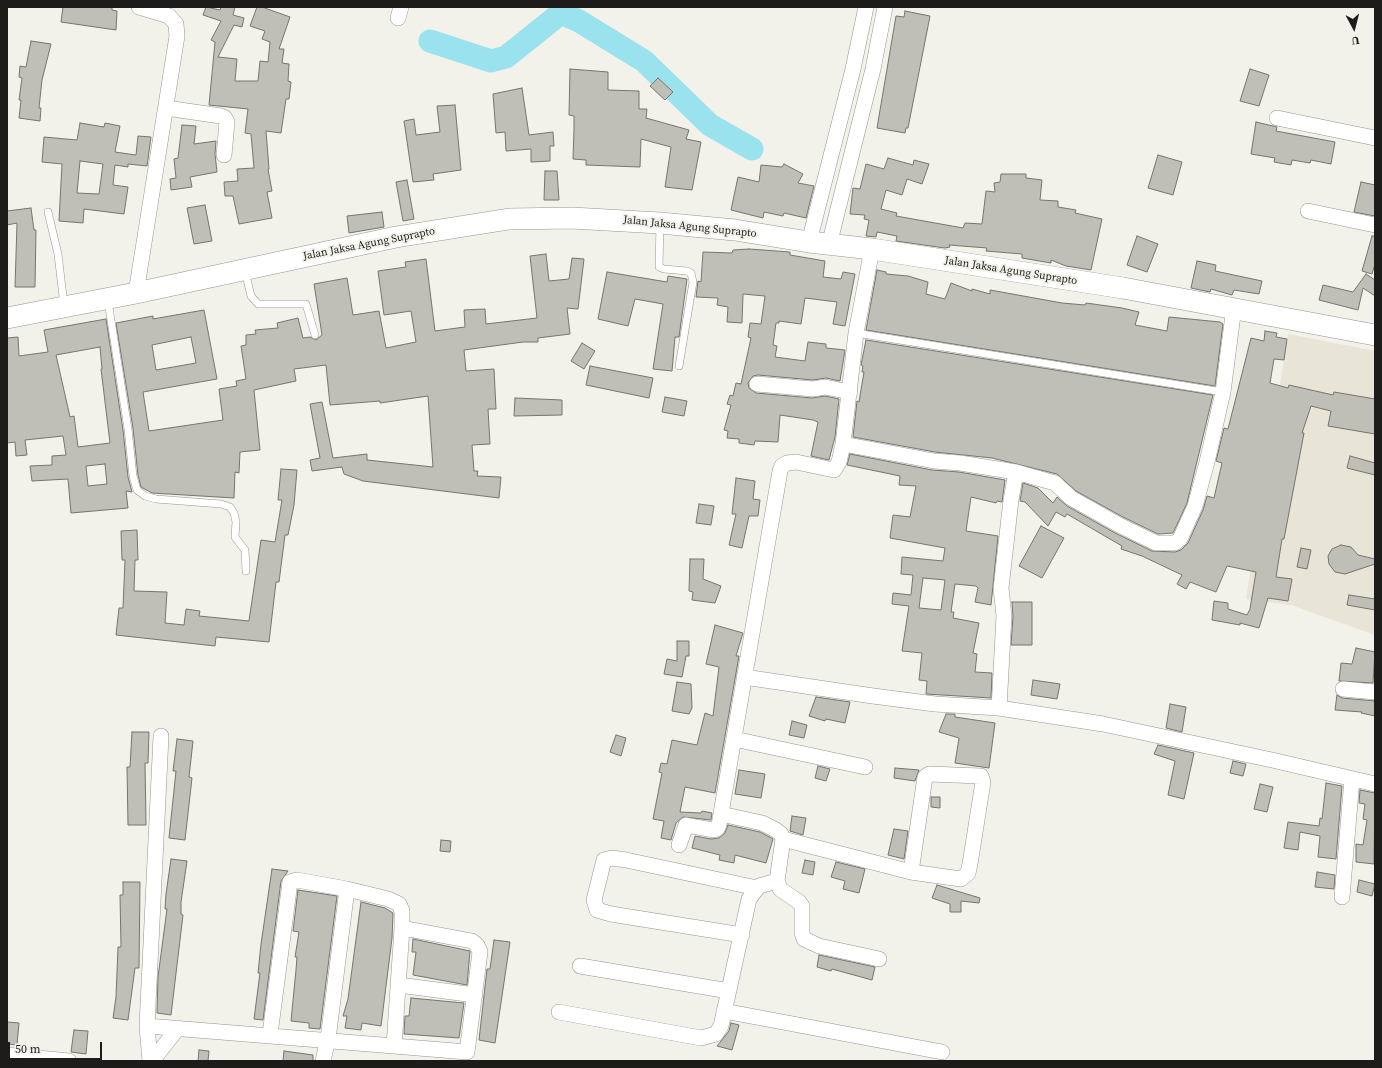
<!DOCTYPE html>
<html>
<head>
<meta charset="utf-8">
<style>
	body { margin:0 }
	#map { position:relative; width:1382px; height:1068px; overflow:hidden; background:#f2f1ea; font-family:"Source Serif 4",serif }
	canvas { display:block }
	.frame { position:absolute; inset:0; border:8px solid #1d1c1a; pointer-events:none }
	.north { position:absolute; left:1334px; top:8px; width:40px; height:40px; -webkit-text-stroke:3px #f2f1ea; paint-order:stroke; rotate:173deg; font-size:11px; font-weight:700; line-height:16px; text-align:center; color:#1d1c1a }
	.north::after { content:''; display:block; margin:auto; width:14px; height:18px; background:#1d1c1a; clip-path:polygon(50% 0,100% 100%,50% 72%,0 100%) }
	.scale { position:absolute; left:8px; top:1042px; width:94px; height:18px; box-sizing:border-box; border:2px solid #1d1c1a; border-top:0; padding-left:5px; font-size:12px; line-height:14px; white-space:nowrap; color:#1d1c1a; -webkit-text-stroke:3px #f2f1ea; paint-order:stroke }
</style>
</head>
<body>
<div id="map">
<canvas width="1382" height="1068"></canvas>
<div class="frame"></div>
<div class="north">U</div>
<div class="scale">50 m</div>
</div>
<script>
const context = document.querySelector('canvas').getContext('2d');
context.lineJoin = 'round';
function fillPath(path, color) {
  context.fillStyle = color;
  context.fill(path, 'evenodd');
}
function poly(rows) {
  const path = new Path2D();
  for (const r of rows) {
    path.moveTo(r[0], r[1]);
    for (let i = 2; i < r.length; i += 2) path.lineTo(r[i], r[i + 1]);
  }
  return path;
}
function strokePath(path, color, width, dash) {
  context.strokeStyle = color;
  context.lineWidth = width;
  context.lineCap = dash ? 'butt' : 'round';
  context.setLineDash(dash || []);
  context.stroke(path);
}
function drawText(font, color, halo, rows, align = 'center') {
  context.font = font + ' "Source Serif 4",serif';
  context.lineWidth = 4;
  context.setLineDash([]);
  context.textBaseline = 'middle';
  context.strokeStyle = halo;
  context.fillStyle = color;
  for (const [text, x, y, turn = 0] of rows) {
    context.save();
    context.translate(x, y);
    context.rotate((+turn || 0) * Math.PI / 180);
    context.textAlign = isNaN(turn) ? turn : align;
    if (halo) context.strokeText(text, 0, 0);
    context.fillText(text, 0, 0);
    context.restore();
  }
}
const built = poly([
	[1288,334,1375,351,1375,635,1291,605,1246,599]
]);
const river = poly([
	[430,41,491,61,506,57,561,13,579,21,644,61,710,125,752,149]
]);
const building = poly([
	[63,7,112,7,112,10,117,11,116,30,61,22,63,7],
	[206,7,220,10,221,7,235,7,233,15,244,18,242,27,234,25,218,57,237,59,235,81,258,81,260,61,268,62,270,42,262,39,265,31,250,26,257,7,262,7,290,17,279,49,284,49,282,63,289,64,288,81,291,82,289,99,286,99,281,133,266,131,269,169,268,169,272,191,267,192,272,218,239,224,233,196,225,196,224,182,238,181,237,169,254,168,251,134,245,133,248,109,209,105,215,42,211,40,221,21,203,15,206,7],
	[905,11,930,16,908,128,906,128,905,133,877,128,896,16,904,17,905,11],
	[31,41,51,44,42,80,39,108,41,108,40,121,19,118,21,100,19,100,22,78,19,77,20,66,26,67,31,41],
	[570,69,608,72,608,90,639,91,639,109,647,109,646,118,689,130,686,139,701,142,692,190,665,187,671,147,641,139,640,167,586,165,586,160,573,159,574,129,574,116,569,115,570,69],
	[1250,69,1269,75,1259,106,1240,101,1250,69],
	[658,78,673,92,665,100,650,86,658,78],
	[522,88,529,135,553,132,554,146,550,146,550,161,531,162,531,149,506,151,505,132,496,133,493,94,522,88],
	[455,105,461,170,433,174,434,180,413,182,404,121,414,119,416,135,440,132,437,106,455,105],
	[1256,122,1277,127,1276,131,1335,142,1331,164,1311,160,1310,163,1292,160,1291,165,1274,162,1275,158,1251,154,1256,122],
	[80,123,104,127,105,123,120,126,115,152,136,155,138,136,151,137,147,166,128,164,128,167,115,165,113,185,128,187,124,214,84,209,83,223,59,221,62,164,42,162,44,137,77,140,80,123],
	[80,161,103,164,99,194,77,193,80,161],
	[182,125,196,126,194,144,216,141,215,154,217,172,190,177,192,187,171,190,170,179,176,178,174,159,178,158,182,125],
	[1158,155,1182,162,1173,195,1148,188,1158,155],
	[888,158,913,165,914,160,929,164,922,184,907,179,902,195,886,190,881,209,897,213,896,216,963,228,965,223,982,224,986,191,995,192,994,183,1000,182,1001,174,1026,174,1026,178,1042,180,1040,200,1058,201,1058,207,1076,210,1075,213,1102,219,1091,270,1066,266,1051,260,1051,263,1022,258,1022,254,986,251,987,248,949,245,950,247,945,248,896,241,897,236,877,232,876,237,866,236,869,220,864,219,865,215,850,214,853,188,860,189,866,164,884,169,888,158],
	[784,164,803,174,798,183,814,186,806,218,784,213,783,216,764,212,763,218,731,210,738,177,759,182,761,165,782,167,784,164],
	[545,171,557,171,559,200,544,200,545,171],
	[407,180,414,219,403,221,396,182,407,180],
	[1361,182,1375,185,1375,216,1354,212,1361,182],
	[205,205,212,241,194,244,187,208,205,205],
	[31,208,34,230,36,230,35,287,15,287,17,223,7,225,7,211,31,208],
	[382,212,384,227,349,233,347,216,382,212],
	[1137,236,1158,244,1147,272,1127,265,1137,236],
	[1372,236,1375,236,1375,264,1372,274,1362,271,1372,236],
	[749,249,790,252,790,255,825,261,823,277,841,279,843,272,855,274,845,326,833,324,837,302,805,298,801,324,779,321,779,323,776,323,773,345,777,346,775,357,805,361,808,342,826,344,826,348,845,350,840,381,826,378,813,380,758,375,753,376,748,383,749,388,756,393,812,398,825,396,839,399,835,437,829,460,811,456,818,422,813,420,780,415,778,442,755,441,754,445,739,443,739,439,727,438,728,431,724,430,731,405,727,404,730,395,733,396,736,383,741,384,751,338,748,337,750,323,761,324,765,296,743,294,742,323,727,322,728,307,717,305,718,298,696,297,698,281,701,282,703,252,732,253,733,250,749,249],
	[546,254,549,281,569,279,572,258,584,259,578,309,567,308,570,334,538,338,538,342,523,342,464,350,466,371,494,369,496,409,488,409,490,444,472,445,474,471,478,471,477,476,501,477,499,498,363,481,344,474,342,467,312,471,310,460,320,458,310,404,322,402,333,458,367,454,367,460,433,467,428,396,380,403,380,401,330,405,326,365,294,369,296,381,254,390,260,450,240,452,239,473,235,472,234,498,152,493,141,487,138,475,133,428,116,323,153,316,153,319,204,310,217,379,143,392,149,431,223,420,219,389,237,386,236,381,246,379,241,346,246,345,246,335,256,334,255,330,278,328,277,323,298,318,303,338,310,337,316,340,322,335,314,284,347,278,353,315,379,311,386,348,416,342,411,311,384,315,378,271,406,267,405,262,426,259,435,331,465,327,464,310,485,309,486,324,537,318,530,256,546,254],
	[191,337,196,363,156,370,152,345,191,337],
	[1197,261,1216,265,1215,271,1262,281,1259,294,1234,290,1232,295,1211,289,1210,292,1191,288,1197,261],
	[877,270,886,272,886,274,908,276,928,282,926,294,945,299,951,283,972,291,972,289,990,294,990,290,1062,303,1085,305,1086,303,1122,308,1139,312,1135,325,1167,331,1169,317,1220,322,1223,324,1215,386,866,330,877,270],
	[607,272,667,282,668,276,687,279,679,337,675,337,672,371,653,369,663,304,635,299,628,326,598,319,607,272],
	[1366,274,1375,280,1375,296,1363,288,1358,310,1319,300,1323,285,1353,292,1366,274],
	[106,319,123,430,128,477,132,492,126,491,128,508,71,513,68,479,32,481,30,466,52,465,52,456,66,455,63,436,25,440,27,455,16,456,15,442,7,443,7,338,18,337,19,356,48,352,44,330,106,319],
	[100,347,102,369,101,369,110,443,78,447,74,416,70,417,56,355,100,347],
	[105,464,107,484,88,486,86,466,105,464],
	[1265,331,1277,333,1276,337,1287,339,1284,360,1274,359,1270,383,1288,388,1289,385,1333,395,1334,392,1375,399,1375,434,1328,426,1331,411,1311,406,1302,433,1304,433,1284,539,1282,539,1276,577,1292,579,1288,601,1268,598,1259,628,1240,623,1240,625,1212,620,1214,601,1228,603,1228,609,1247,615,1250,609,1256,572,1227,566,1216,592,1190,582,1186,589,1177,584,1182,575,1142,556,1121,549,1122,546,1067,514,1065,517,1056,512,1048,526,1025,502,1020,501,1023,483,1038,488,1053,503,1057,497,1067,506,1115,533,1152,551,1175,552,1181,550,1188,543,1203,510,1207,496,1214,498,1222,463,1216,461,1224,428,1228,429,1251,338,1264,341,1265,331],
	[866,340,1213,395,1187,503,1173,533,1158,534,1123,517,1076,491,1057,474,992,458,935,452,853,437,857,401,859,402,864,372,862,372,863,366,861,365,866,340],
	[582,343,595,351,584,369,571,361,582,343],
	[590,366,653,378,649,398,586,385,590,366],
	[665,397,687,401,684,416,662,412,665,397],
	[515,398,562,400,562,415,514,416,515,398],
	[850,454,932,470,959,472,1005,480,1002,502,997,501,996,503,971,497,966,531,998,536,991,605,975,602,978,588,976,586,955,584,951,612,954,612,953,618,979,623,973,653,977,654,975,672,992,673,991,698,926,694,927,681,919,680,922,653,902,651,909,606,892,604,893,593,911,595,913,575,901,574,902,557,943,561,945,548,890,538,893,515,910,517,916,486,899,485,900,476,847,465,850,454],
	[923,578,945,580,941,610,919,608,923,578],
	[1350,456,1375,463,1375,475,1347,468,1350,456],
	[281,469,297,470,294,505,288,535,285,535,279,582,276,582,269,642,216,637,215,646,116,635,119,608,123,608,125,560,122,560,121,531,137,530,138,560,135,560,134,591,167,592,165,623,184,625,186,609,200,611,199,616,249,621,261,540,275,542,282,500,278,500,281,469],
	[736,478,755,481,753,499,760,500,758,516,749,516,742,548,729,545,736,514,732,514,736,478],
	[699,504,714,506,711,525,696,523,699,504],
	[1041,526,1064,538,1042,578,1019,566,1041,526],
	[1341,545,1351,547,1358,555,1375,559,1375,564,1345,574,1335,572,1329,564,1328,556,1332,549,1341,545],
	[1301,548,1311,550,1307,569,1297,567,1301,548],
	[690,559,704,559,703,579,721,586,715,603,692,600,693,592,689,591,690,559],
	[1349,595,1375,599,1375,610,1347,605,1349,595],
	[1012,602,1032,602,1032,645,1011,645,1013,616,1012,602],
	[715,625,743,633,736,656,739,656,715,793,685,787,680,812,701,813,702,811,712,813,711,820,683,817,676,823,671,840,661,838,664,821,653,819,662,773,659,772,661,763,667,764,672,740,697,745,705,713,713,716,719,667,706,664,715,625],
	[677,641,689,641,689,656,686,656,682,677,664,674,667,659,677,661,677,641],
	[1356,648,1375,652,1373,683,1339,681,1341,663,1352,664,1356,648],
	[1033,680,1060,684,1057,699,1031,695,1033,680],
	[677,682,691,684,692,708,689,714,672,711,677,682],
	[1337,695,1342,698,1375,701,1375,716,1361,713,1362,712,1335,710,1337,695],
	[816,697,850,702,845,723,826,719,825,721,809,716,816,697],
	[1170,704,1186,707,1182,732,1166,728,1170,704],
	[946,714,955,714,955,717,995,723,989,768,955,763,959,738,939,732,946,714],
	[792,721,807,725,804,738,789,735,792,721],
	[132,732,149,732,148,763,145,763,146,825,128,825,127,767,130,767,132,732],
	[616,735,626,738,621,756,610,752,616,735],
	[177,739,193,741,189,777,192,778,185,840,169,838,176,771,173,771,177,739],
	[1158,745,1194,753,1184,799,1168,795,1175,761,1154,754,1158,745],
	[1233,761,1246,764,1243,776,1230,773,1233,761],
	[818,766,830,769,826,781,815,778,818,766],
	[895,768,919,770,915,781,894,778,895,768],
	[739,770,765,774,761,798,735,794,739,770],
	[1326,783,1342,786,1336,859,1318,857,1320,836,1300,832,1298,850,1284,848,1288,822,1319,826,1320,818,1322,819,1326,783],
	[1260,784,1273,787,1267,812,1254,809,1260,784],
	[1360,790,1375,793,1374,864,1356,862,1356,844,1363,845,1367,820,1363,819,1365,804,1359,803,1360,790],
	[931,797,940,797,940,808,931,807,931,797],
	[792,816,806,818,803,835,790,831,792,816],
	[728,825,760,832,773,839,766,863,735,855,734,863,719,860,720,855,692,848,695,836,711,839,719,838,725,833,728,825],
	[894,829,908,831,904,859,888,855,894,829],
	[441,840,451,841,450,852,440,851,441,840],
	[171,859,187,861,181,902,181,914,183,915,171,1015,157,1013,158,977,167,909,165,909,166,894,171,859],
	[805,860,815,862,813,875,802,873,805,860],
	[836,862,865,869,859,893,843,889,845,881,831,877,836,862],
	[272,869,288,871,281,881,263,1020,254,1019,260,973,258,973,261,944,272,869],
	[1317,872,1335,875,1334,889,1315,887,1317,872],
	[1359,880,1375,884,1372,896,1357,892,1359,880],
	[123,882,140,882,139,968,135,968,128,1020,113,1018,116,997,118,947,121,947,120,895,123,895,123,882],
	[937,885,980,898,979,903,961,901,961,912,950,912,950,904,932,898,937,885],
	[298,890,337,896,320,1029,309,1028,309,1023,291,1021,296,970,297,957,295,957,299,932,293,931,298,890],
	[361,902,385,908,393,913,392,938,381,1026,362,1023,361,1030,345,1028,347,1016,343,1016,348,999,361,902],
	[413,939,470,951,467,985,413,975,416,952,412,952,413,939],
	[494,940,510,942,495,1043,479,1040,487,969,490,969,494,940],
	[819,955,875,967,872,980,832,969,831,971,817,967,819,955],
	[411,998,464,1003,459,1038,404,1034,405,1016,409,1016,411,998],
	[7,1022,19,1023,17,1045,7,1044,7,1022],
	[731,1023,739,1025,732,1050,717,1046,729,1031,731,1023],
	[74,1030,88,1031,86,1054,71,1052,74,1030],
	[199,1050,209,1051,208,1061,198,1061,199,1050],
	[284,1051,313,1055,313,1061,283,1061,284,1051]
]);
const service = poly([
	[48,212,58,254,64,305],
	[660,225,659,267,664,269,687,271,691,273,693,282,679,366],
	[245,271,251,296,258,304,306,304,315,335],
	[108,301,128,429,133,476,137,490,145,496,156,499,221,504,230,507,234,513,236,522,235,537,245,550,246,571],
	[856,333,1223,392]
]);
const minor = poly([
	[398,18,401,7],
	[166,108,221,116,225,118,227,122,224,155],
	[1277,118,1375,138],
	[1308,211,1375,225],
	[809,242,853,69,866,7],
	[829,245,873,69,885,7],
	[136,293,177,36,176,24,169,16,139,7],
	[757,384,813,389,825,387,850,392],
	[843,444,934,461,960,463,1016,472,1055,483,1071,498,1119,525,1156,543,1175,543,1180,539,1195,506,1207,462,1223,392,1234,307],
	[744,677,873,696,935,704,999,708,1103,724,1272,760,1375,784],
	[1343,689,1375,692],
	[999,708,1004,616,1001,588,1011,500,1016,472],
	[734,739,865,767],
	[721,814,762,823,776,830,781,834,783,839,911,872,961,879,968,873,970,864,983,782,981,776,929,774,925,777,911,872],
	[783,839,777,881,780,889,799,902,802,906,802,933,804,939,819,946,879,959],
	[679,845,686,825,713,830,717,829,719,825,780,471,782,466,787,463,796,462,834,470,839,462,843,444,856,333,872,249],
	[1342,897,1352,779],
	[402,928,472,941,477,945,480,952,467,1052,394,1046,402,928],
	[742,935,611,914,597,910,594,900,604,860,612,858,626,860,757,888],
	[580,966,729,991],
	[399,985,475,995],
	[724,1011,942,1052],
	[559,1012,701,1038,716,1034,721,1026,749,899,759,886,777,881],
	[147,1026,161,736],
	[270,1034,290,882,297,880,347,889],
	[7,1055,69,1061],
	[150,1061,147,1026,394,1046],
	[152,1061,178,1028],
	[323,1061,328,1039,347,889,388,899,399,904,402,911,402,928]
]);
const secondary = poly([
	[7,318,136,293,396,237,509,219,572,218,660,223,735,230,809,242,872,249,1123,288,1375,335]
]);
const streetNames = [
	["Jalan Jaksa Agung Suprapto",690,227,6],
	["Jalan Jaksa Agung Suprapto",369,244,-11],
	["Jalan Jaksa Agung Suprapto",1011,271,9]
];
fillPath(built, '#e8e4d6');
strokePath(river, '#9ae2ee', 23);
fillPath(building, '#bfbeb7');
strokePath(building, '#76746e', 1);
strokePath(service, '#97968f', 8);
strokePath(minor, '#97968f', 16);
strokePath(secondary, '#97968f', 22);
strokePath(service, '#fff', 7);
strokePath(minor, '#fff', 15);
strokePath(secondary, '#fff', 21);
drawText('11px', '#1d1c1a', '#f2f1ea', streetNames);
</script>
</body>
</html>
